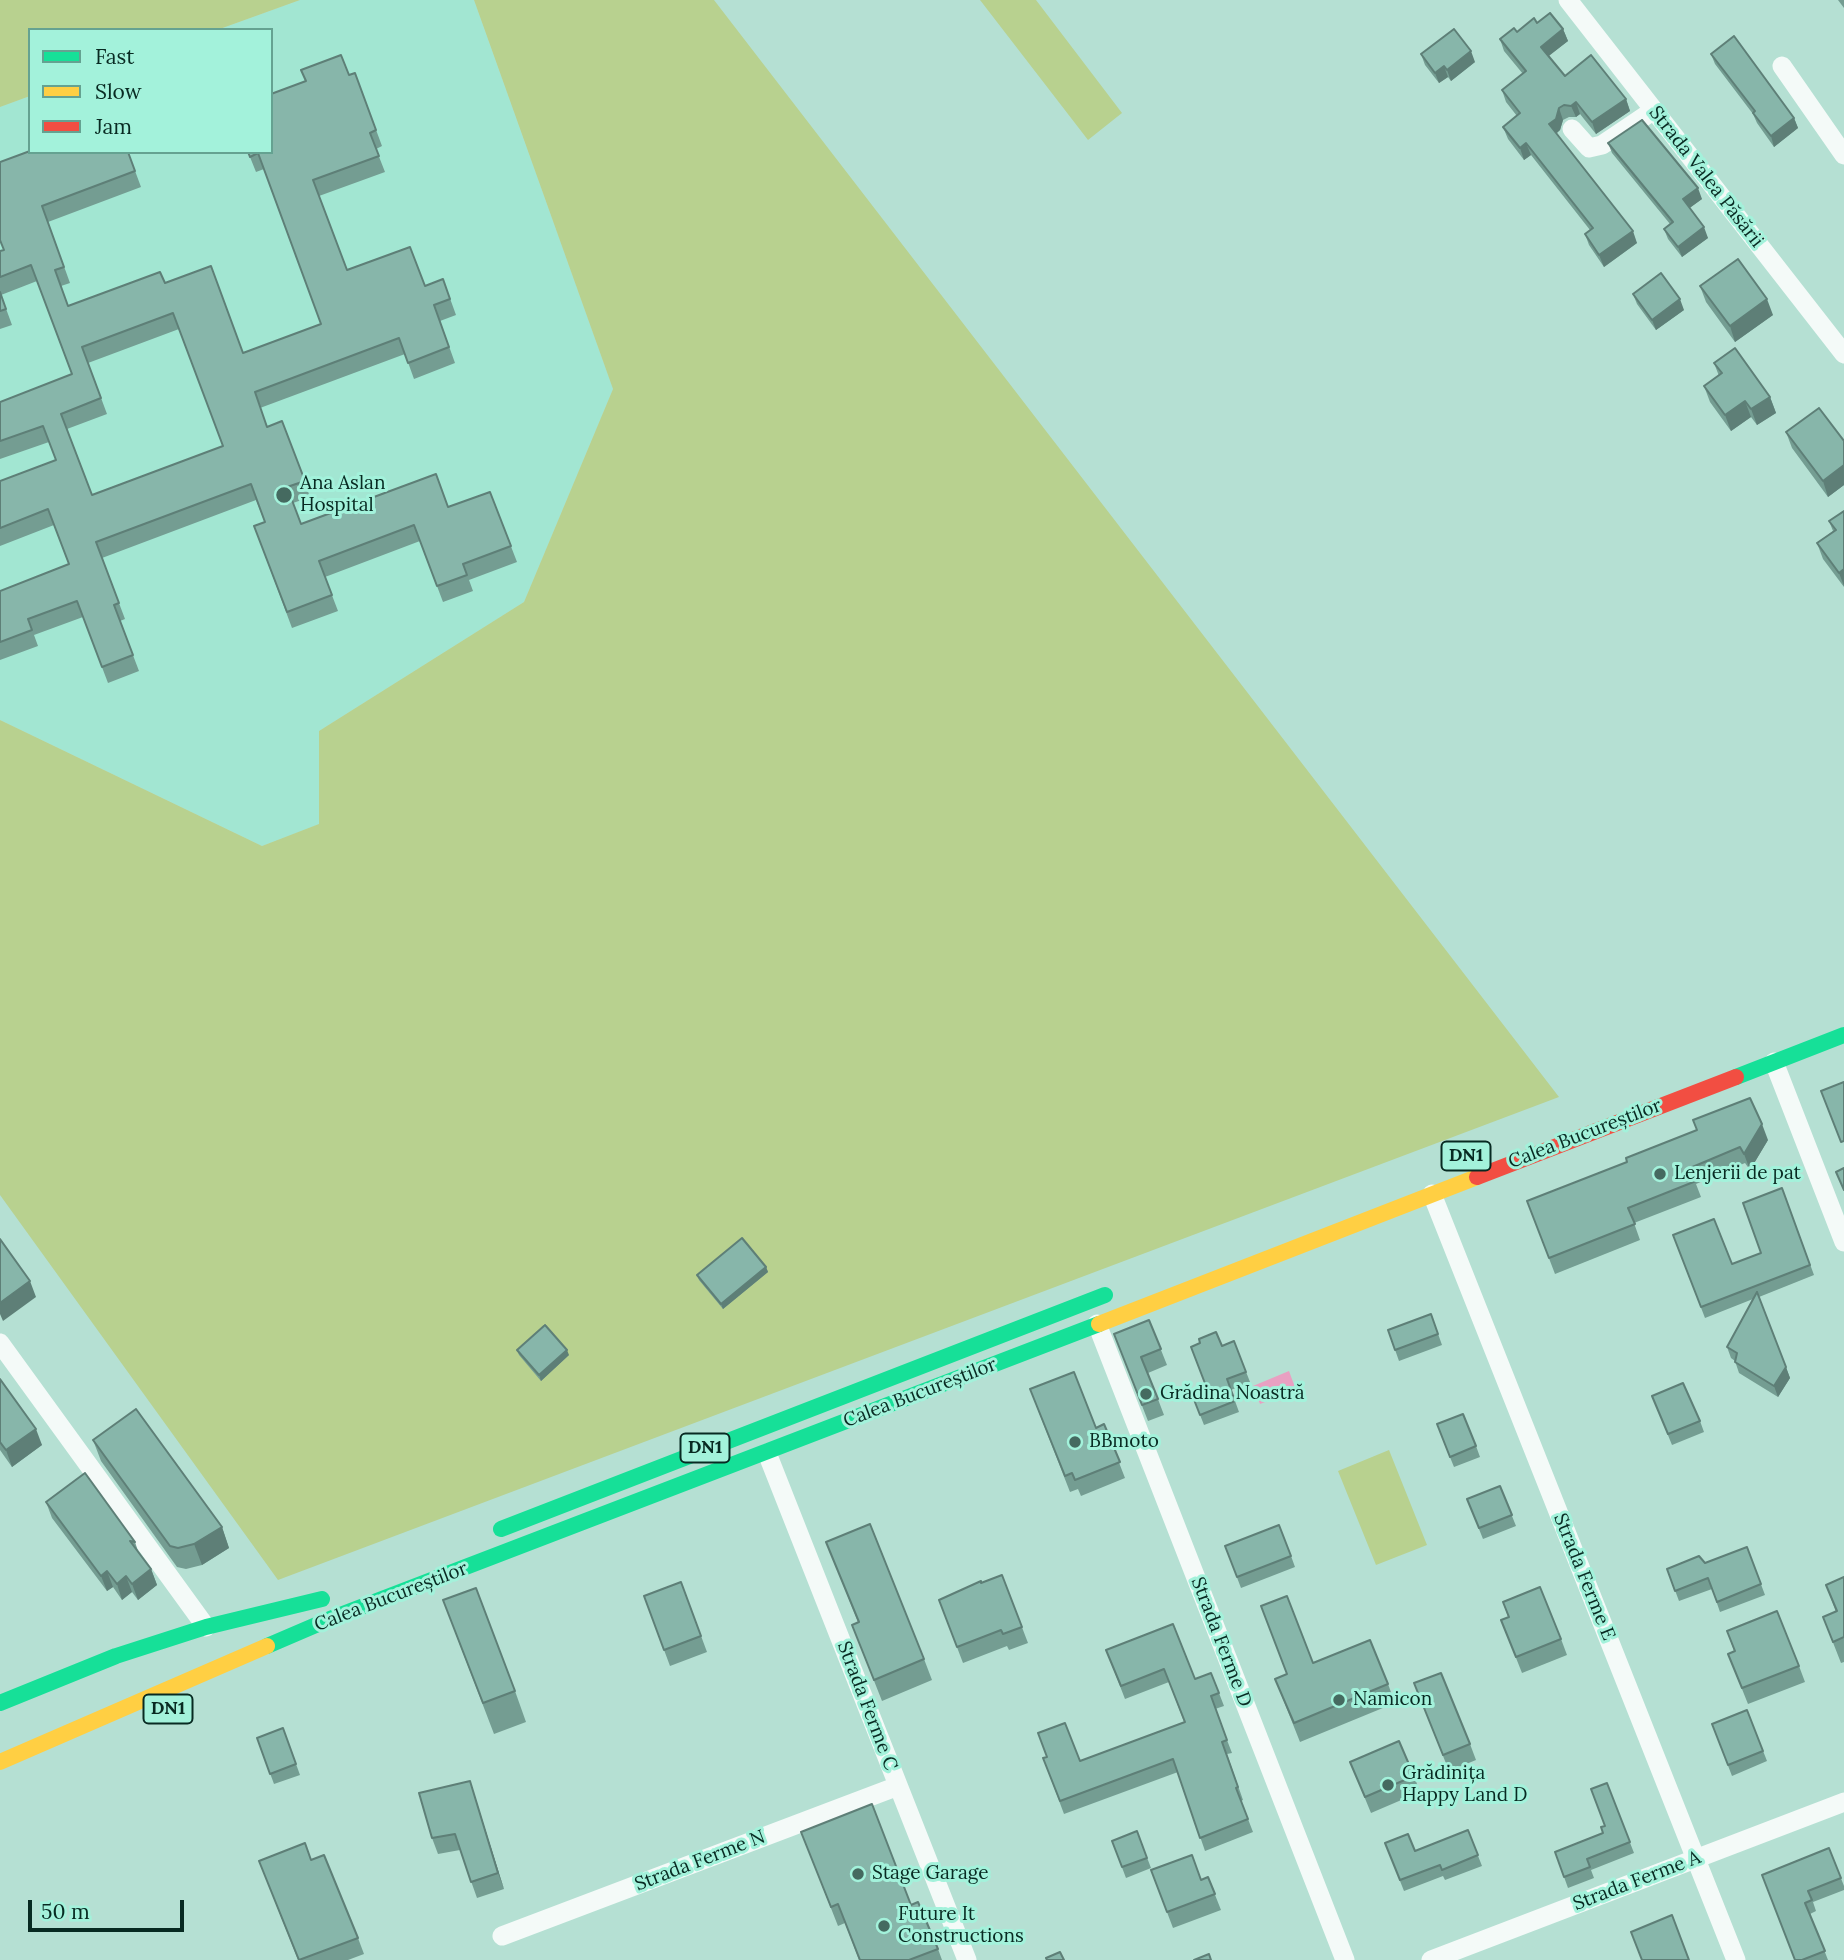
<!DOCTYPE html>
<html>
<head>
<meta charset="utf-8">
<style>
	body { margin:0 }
	#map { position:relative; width:1844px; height:1960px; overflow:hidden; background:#b5e0d3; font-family:Lora,serif }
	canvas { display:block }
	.legend { position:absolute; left:28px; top:28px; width:245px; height:126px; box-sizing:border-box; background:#a3f2db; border:2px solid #65a291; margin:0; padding:9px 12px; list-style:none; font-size:21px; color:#082a22 }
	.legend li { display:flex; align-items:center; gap:14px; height:35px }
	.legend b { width:35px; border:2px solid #65a291 }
	.scale { position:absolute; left:28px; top:1900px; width:156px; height:32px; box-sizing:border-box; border:4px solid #082a22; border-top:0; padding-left:9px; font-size:21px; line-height:24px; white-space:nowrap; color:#082a22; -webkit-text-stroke:5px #a3f2db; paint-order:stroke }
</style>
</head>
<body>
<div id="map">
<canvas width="1844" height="1960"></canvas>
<ul class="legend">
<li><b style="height:9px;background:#16e098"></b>Fast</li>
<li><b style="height:9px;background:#ffcf43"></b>Slow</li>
<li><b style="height:9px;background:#f24e42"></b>Jam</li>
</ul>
<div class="scale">50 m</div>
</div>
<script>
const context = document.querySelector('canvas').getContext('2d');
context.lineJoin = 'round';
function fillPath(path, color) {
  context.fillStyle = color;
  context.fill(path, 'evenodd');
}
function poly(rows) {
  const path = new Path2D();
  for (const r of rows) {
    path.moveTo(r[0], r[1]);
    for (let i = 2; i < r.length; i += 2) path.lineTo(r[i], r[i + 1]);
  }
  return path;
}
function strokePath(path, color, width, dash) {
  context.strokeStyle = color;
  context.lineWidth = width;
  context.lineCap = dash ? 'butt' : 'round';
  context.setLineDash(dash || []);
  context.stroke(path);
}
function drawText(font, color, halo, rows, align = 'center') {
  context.font = font + ' Lora,serif';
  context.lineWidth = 6;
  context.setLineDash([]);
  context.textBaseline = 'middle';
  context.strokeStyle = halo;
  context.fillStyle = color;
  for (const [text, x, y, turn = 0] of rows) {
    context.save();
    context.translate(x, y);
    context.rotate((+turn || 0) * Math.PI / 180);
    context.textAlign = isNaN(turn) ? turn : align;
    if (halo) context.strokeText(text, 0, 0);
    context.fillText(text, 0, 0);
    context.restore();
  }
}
const built = poly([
	[300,0,474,0,613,389,524,602,319,731,320,824,262,846,0,720,0,107,30,96,30,152,271,152,271,30,217,30]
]);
const green = poly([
	[0,0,300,0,217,30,30,30,30,96,0,107],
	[474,0,714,0,1559,1097,278,1580,0,1195,0,720,262,846,319,824,319,731,524,602,613,389],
	[980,0,1036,0,1122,113,1088,140],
	[1389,1450,1427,1545,1376,1565,1338,1471]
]);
const water = poly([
	[1289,1371,1296,1390,1260,1404,1253,1386]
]);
const street = poly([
	[1568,0,1844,354],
	[1782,66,1844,155],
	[1572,129,1589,148,1602,145,1654,110],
	[1774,1062,1844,1242],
	[1432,1194,1736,1960],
	[1097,1324,1345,1960],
	[0,1343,206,1627],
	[767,1453,967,1960],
	[502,1936,898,1786],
	[1431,1960,1844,1802]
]);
const fast = poly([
	[1736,1077,1844,1035],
	[501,1529,1105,1295],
	[267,1646,330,1619,1099,1324],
	[0,1703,116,1656,206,1627,322,1599]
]);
const slow = poly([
	[1099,1324,1477,1177],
	[0,1762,267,1646]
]);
const jam = poly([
	[1477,1177,1736,1077]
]);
const wall = poly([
	[1838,0,1844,0,1844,8],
	[1537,23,1563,29,1568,41,1548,56,1565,76,1626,99,1630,111,1596,134,1580,114,1576,117,1569,117,1563,120,1560,130,1556,134,1637,243,1604,267,1589,245,1585,234,1590,230,1531,155,1524,160,1508,139,1503,127,1517,116,1506,102,1502,90,1523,74,1504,51,1500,39],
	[1421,54,1475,62,1451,81,1448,77,1439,83,1425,65],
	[1711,54,1794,118,1798,128,1774,147,1757,123,1753,114,1715,64],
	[355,73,382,146,376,149,385,172,319,196,347,270,425,286,443,279,456,315,440,321,455,363,414,379,405,354,260,408,267,427,282,421,310,497,293,503,301,524,448,507,490,492,517,562,469,580,473,591,443,602,420,541,325,577,338,611,292,628,254,526,265,523,256,500,102,558,125,619,120,621,139,671,108,683,83,617,34,635,38,646,0,660,0,591,69,565,54,525,0,546,0,481,56,460,49,442,0,459,0,402,72,375,37,281,1,295,12,325,0,329,0,251,4,250,30,151,128,152,141,187,48,222,70,283,61,286,68,306,165,283,243,353,321,324,264,169,256,172,248,152,349,75],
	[179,329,223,446,92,495,67,429,107,414,88,363],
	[1608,143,1702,199,1689,208,1708,238,1682,257,1668,239,1664,229,1670,224,1612,153],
	[1700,286,1773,315,1735,342,1706,302],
	[1633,294,1684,310,1656,330,1637,304],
	[1714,363,1770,397,1776,413,1757,425,1751,417,1731,431,1710,402,1704,386,1719,376],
	[1786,432,1844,441,1844,485,1828,497,1792,448],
	[1844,511,1844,587,1823,559,1817,543,1833,531,1829,521],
	[1768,1140,1750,1170,1745,1163,1696,1184,1701,1197,1634,1223,1640,1240,1555,1274,1527,1201],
	[1782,1188,1814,1275,1759,1297,1790,1378,1778,1397,1739,1373,1735,1361,1731,1358,1727,1347,1753,1299,1705,1318,1673,1235,1732,1264,1761,1253],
	[766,1267,768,1272,723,1309,699,1280,697,1275],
	[1431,1314,1442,1345,1399,1361,1388,1330],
	[1149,1320,1167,1365,1148,1373,1164,1415,1148,1421,1114,1334],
	[1234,1341,1250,1382,1231,1390,1239,1412,1204,1425,1191,1392,1206,1386],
	[517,1350,569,1355,541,1381,519,1355],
	[0,1379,42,1445,12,1467,0,1450],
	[1652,1396,1700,1421,1704,1432,1672,1445],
	[1036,1405,1096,1428,1104,1424,1125,1478,1081,1496,1078,1489,1070,1492],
	[1441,1435,1476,1446,1480,1457,1454,1467],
	[93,1440,222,1527,229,1548,202,1565,186,1569,177,1567,101,1461],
	[1500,1486,1516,1526,1483,1539,1467,1499],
	[46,1502,135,1542,139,1554,151,1569,157,1585,138,1600,132,1592,122,1600,113,1587,107,1591,52,1518],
	[826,1542,924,1659,932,1680,882,1701,852,1625,858,1622],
	[1225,1546,1291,1556,1295,1567,1241,1588],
	[1747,1547,1765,1595,1720,1612,1712,1589,1679,1601,1667,1569,1705,1563],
	[1002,1575,1028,1643,1009,1650,1007,1646,963,1663,939,1600],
	[1844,1577,1844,1662,1841,1663,1823,1617,1836,1612,1826,1585],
	[681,1582,707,1652,670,1666,644,1596],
	[1503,1602,1561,1639,1567,1655,1522,1673,1501,1620,1508,1617],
	[1727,1631,1799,1666,1805,1682,1748,1704,1728,1654,1734,1651],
	[455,1632,515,1691,526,1722,494,1734],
	[1106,1650,1195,1679,1219,1693,1224,1706,1215,1709,1232,1753,1227,1754,1243,1800,1241,1801,1253,1832,1205,1851,1178,1772,1064,1814,1043,1758,1080,1761,1184,1722,1169,1682,1125,1699],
	[1313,1663,1388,1684,1395,1703,1300,1742,1275,1679],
	[1414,1683,1470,1744,1476,1760,1449,1771],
	[1747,1710,1767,1761,1732,1776,1712,1724],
	[283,1728,300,1775,274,1784,257,1738],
	[1350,1762,1414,1776,1420,1792,1371,1813],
	[1607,1783,1634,1853,1591,1870,1594,1878,1568,1888,1555,1852,1603,1833,1605,1826],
	[475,1797,504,1889,477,1898,460,1850,438,1854,432,1838],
	[1468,1830,1482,1866,1445,1880,1443,1876,1404,1891,1385,1843,1415,1851],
	[1137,1831,1151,1868,1126,1878,1112,1841],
	[801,1832,911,1905,938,1949,942,1960,859,1960,845,1923,838,1926],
	[1829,1848,1844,1886,1844,1890,1813,1902,1816,1911,1810,1914,1828,1960,1795,1960,1762,1875],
	[311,1860,358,1938,364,1954,348,1960,298,1960,259,1861],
	[1151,1870,1201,1880,1208,1877,1221,1910,1173,1928]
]);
const shadedWall = poly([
	[1563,29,1568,41,1545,59,1541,47],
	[1471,51,1475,62,1451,81,1447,70],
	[1444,66,1448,77,1439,83,1435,73],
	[1626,99,1630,111,1596,134,1592,122],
	[1576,102,1580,114,1576,117,1571,106],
	[1559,108,1563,120,1560,130,1553,136,1549,124],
	[1794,118,1798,128,1774,147,1771,136],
	[1526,143,1531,155,1524,160,1520,148],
	[1698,188,1702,199,1687,210,1683,199],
	[1704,227,1708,238,1682,257,1678,247],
	[1633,231,1637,243,1604,267,1599,255],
	[1680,299,1684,310,1656,330,1652,320],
	[1767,299,1773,315,1735,342,1730,326],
	[1770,397,1776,413,1757,425,1751,409],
	[1745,401,1751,417,1731,431,1725,415],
	[1844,465,1844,485,1828,497,1823,481],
	[1844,569,1844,586,1839,573],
	[1762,1124,1768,1140,1750,1170,1744,1154],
	[766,1267,768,1272,723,1309,721,1304],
	[30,1281,36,1297,3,1321,0,1314,0,1303],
	[567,1350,569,1355,541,1381,539,1375],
	[1786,1367,1790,1378,1778,1397,1774,1386],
	[36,1429,42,1445,12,1467,6,1450],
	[222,1527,229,1548,202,1565,194,1544],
	[151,1569,157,1585,138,1600,132,1584],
	[107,1571,113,1587,107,1591,101,1576],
	[126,1576,132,1592,122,1600,117,1584],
	[470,1781,475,1797,504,1889,498,1873]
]);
const building = poly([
	[1550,13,1563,29,1541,47,1565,76,1591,55,1626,99,1592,122,1576,102,1571,106,1564,105,1559,108,1556,119,1549,124,1633,231,1599,255,1585,234,1593,228,1526,143,1520,148,1503,127,1520,113,1502,90,1526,71,1500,39,1514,28,1517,32,1534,18,1537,23,1550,13],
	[1454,29,1471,51,1447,70,1444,66,1435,73,1421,54,1454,29],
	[1734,36,1794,118,1771,136,1753,113,1755,111,1711,54,1734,36],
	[341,55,349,75,355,73,376,130,370,133,379,156,313,180,347,270,410,247,425,286,443,279,450,299,434,305,449,347,408,363,399,338,255,392,267,427,282,421,305,481,287,487,301,524,436,474,448,507,490,492,511,546,463,564,467,575,437,586,414,525,319,561,332,595,287,612,254,526,265,522,251,484,96,542,119,603,114,605,133,655,102,667,77,601,28,619,32,630,0,642,0,591,69,564,48,509,0,528,0,481,56,460,43,426,0,441,0,402,72,374,31,265,0,277,0,251,4,250,0,240,0,162,30,151,30,152,128,152,135,171,42,206,64,267,55,270,68,306,160,272,165,283,211,266,243,353,321,324,258,153,250,157,248,152,271,152,271,94,306,81,301,70,341,55],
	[173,313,223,446,92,495,61,414,101,398,82,347,173,313],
	[1642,120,1698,188,1683,199,1704,227,1678,247,1664,229,1673,222,1608,143,1642,120],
	[1738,259,1767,299,1730,326,1700,286,1738,259],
	[1661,273,1680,299,1652,320,1633,294,1661,273],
	[0,292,6,309,0,311,0,292],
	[1735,348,1770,397,1751,409,1745,401,1725,415,1704,386,1722,373,1714,363,1735,348],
	[1819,408,1844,441,1844,465,1823,481,1786,432,1819,408],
	[1844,511,1844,569,1839,573,1817,543,1836,530,1829,521,1844,511],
	[1844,1082,1844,1141,1841,1142,1821,1091,1844,1082],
	[1750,1098,1762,1124,1744,1154,1740,1147,1690,1168,1696,1181,1628,1208,1635,1224,1549,1258,1527,1201,1627,1162,1626,1158,1697,1130,1693,1120,1750,1098],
	[1844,1168,1844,1190,1836,1172,1844,1168],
	[1782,1188,1810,1265,1701,1307,1673,1235,1714,1219,1732,1264,1761,1253,1743,1203,1782,1188],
	[742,1238,766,1267,721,1304,697,1275,742,1238],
	[0,1239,30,1281,0,1303,0,1239],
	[1757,1292,1786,1367,1774,1386,1735,1362,1737,1353,1727,1347,1757,1292],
	[1431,1314,1438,1334,1395,1350,1388,1330,1431,1314],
	[1149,1320,1161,1349,1141,1357,1158,1399,1142,1405,1114,1334,1149,1320],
	[545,1325,567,1350,539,1375,517,1350,545,1325],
	[1216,1332,1222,1346,1234,1341,1246,1372,1227,1379,1235,1401,1200,1415,1191,1392,1206,1386,1191,1347,1200,1343,1199,1339,1216,1332],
	[1074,1372,1096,1428,1104,1424,1120,1462,1075,1480,1072,1473,1065,1476,1030,1389,1074,1372],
	[0,1379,36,1429,6,1450,0,1442,0,1379],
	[1683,1383,1700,1421,1668,1434,1652,1396,1683,1383],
	[136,1409,222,1527,194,1544,178,1548,170,1546,93,1440,136,1409],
	[1463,1414,1476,1446,1450,1457,1437,1424,1463,1414],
	[85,1473,135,1542,130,1541,151,1569,132,1584,126,1576,117,1584,107,1571,101,1576,46,1502,85,1473],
	[1500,1486,1512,1515,1479,1528,1467,1499,1500,1486],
	[870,1524,924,1659,874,1680,852,1625,859,1622,826,1542,870,1524],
	[1279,1525,1291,1556,1237,1577,1225,1546,1279,1525],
	[1747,1547,1761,1584,1717,1602,1708,1578,1675,1591,1667,1569,1699,1556,1705,1563,1747,1547],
	[1002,1575,1022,1627,1003,1634,1001,1630,957,1647,939,1600,981,1581,981,1583,1002,1575],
	[1844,1577,1844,1637,1833,1642,1823,1617,1837,1611,1826,1585,1844,1577],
	[681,1582,701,1636,664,1650,644,1596,681,1582],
	[1540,1587,1561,1639,1516,1657,1501,1620,1509,1617,1503,1602,1540,1587],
	[476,1588,515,1691,483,1703,443,1600,476,1588],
	[1287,1596,1313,1663,1370,1640,1388,1684,1294,1723,1275,1679,1287,1674,1261,1606,1287,1596],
	[1777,1611,1799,1666,1742,1688,1728,1654,1735,1651,1727,1631,1777,1611],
	[1173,1624,1195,1679,1211,1673,1219,1693,1211,1696,1227,1740,1222,1742,1238,1787,1236,1788,1248,1819,1200,1838,1173,1759,1060,1801,1043,1758,1047,1757,1038,1733,1065,1723,1080,1761,1185,1722,1164,1669,1121,1686,1106,1650,1173,1624],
	[1441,1673,1470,1744,1443,1755,1414,1683,1441,1673],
	[1747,1710,1763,1751,1728,1765,1712,1724,1747,1710],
	[283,1728,296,1764,270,1774,257,1738,283,1728],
	[1399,1741,1414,1776,1365,1797,1350,1762,1399,1741],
	[470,1781,498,1873,471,1882,455,1834,432,1838,419,1793,470,1781],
	[1607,1783,1630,1842,1587,1859,1590,1867,1564,1877,1555,1852,1603,1833,1601,1827,1605,1826,1591,1789,1607,1783],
	[872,1804,911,1905,918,1902,938,1949,909,1960,860,1960,838,1904,831,1907,801,1832,872,1804],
	[1468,1830,1478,1855,1442,1870,1440,1865,1400,1880,1385,1843,1408,1834,1415,1851,1468,1830],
	[1137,1831,1147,1858,1122,1867,1112,1841,1137,1831],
	[305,1843,311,1860,324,1855,358,1938,299,1960,259,1861,305,1843],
	[1829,1848,1841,1878,1808,1891,1812,1900,1805,1903,1825,1951,1802,1960,1795,1960,1762,1875,1829,1848],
	[1192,1855,1201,1880,1208,1877,1215,1894,1167,1912,1151,1870,1192,1855],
	[1672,1915,1689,1960,1642,1960,1631,1932,1672,1915],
	[1060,1952,1064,1960,1047,1960,1046,1958,1060,1952],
	[1209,1954,1211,1960,1194,1960,1209,1954]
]);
const markers = [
	[284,495,9,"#456a60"],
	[1660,1174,7,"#456a60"],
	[1146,1394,7,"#456a60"],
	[1075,1442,7,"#456a60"],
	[1339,1700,7,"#456a60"],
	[1388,1785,7,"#456a60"],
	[858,1874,7,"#456a60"],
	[884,1926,7,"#456a60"]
];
const shields = [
	[1466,1156,49],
	[705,1448,49],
	[168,1709,49]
];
const shieldNames = [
	["DN1",1466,1156],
	["DN1",705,1448],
	["DN1",168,1709]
];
const streetNames = [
	["Strada Valea Păsării",1706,177,52],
	["Calea Bucureștilor",1585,1134,-21],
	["Calea Bucureștilor",920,1393,-21],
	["Strada Ferme E",1584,1577,68],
	["Calea Bucureștilor",391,1597,-21],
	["Strada Ferme D",1221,1642,69],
	["Strada Ferme C",867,1706,69],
	["Strada Ferme N",700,1861,-21],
	["Strada Ferme A",1637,1881,-21]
];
const poiNames = [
	["Ana Aslan",300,484],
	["Hospital",300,506],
	["Lenjerii de pat",1674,1174],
	["Grădina Noastră",1160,1394],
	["BBmoto",1089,1442],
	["Namicon",1353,1700],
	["Grădinița",1402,1774],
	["Happy Land D",1402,1796],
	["Stage Garage",872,1874],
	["Future It",898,1915],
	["Constructions",898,1937]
];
fillPath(built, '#a2e6d2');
fillPath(green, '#b8d18f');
fillPath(water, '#e9a0c2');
strokePath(street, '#f4faf8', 19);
strokePath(fast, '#16e098', 16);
strokePath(slow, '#ffcf43', 16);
strokePath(jam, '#f24e42', 16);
fillPath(wall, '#749d92');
fillPath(shadedWall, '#5e7f77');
fillPath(building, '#87b6aa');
strokePath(building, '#5e7f77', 2);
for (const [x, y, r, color] of markers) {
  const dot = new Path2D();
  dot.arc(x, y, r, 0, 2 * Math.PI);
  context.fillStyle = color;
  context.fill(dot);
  strokePath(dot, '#a3f2db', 2.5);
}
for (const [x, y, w] of shields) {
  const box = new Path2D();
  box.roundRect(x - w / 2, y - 14.5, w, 29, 5);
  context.fillStyle = '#a3f2db';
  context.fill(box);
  strokePath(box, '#082a22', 2);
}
drawText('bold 18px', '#082a22', null, shieldNames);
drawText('19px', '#082a22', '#a3f2db', streetNames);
drawText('19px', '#082a22', '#a3f2db', poiNames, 'left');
</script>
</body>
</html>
